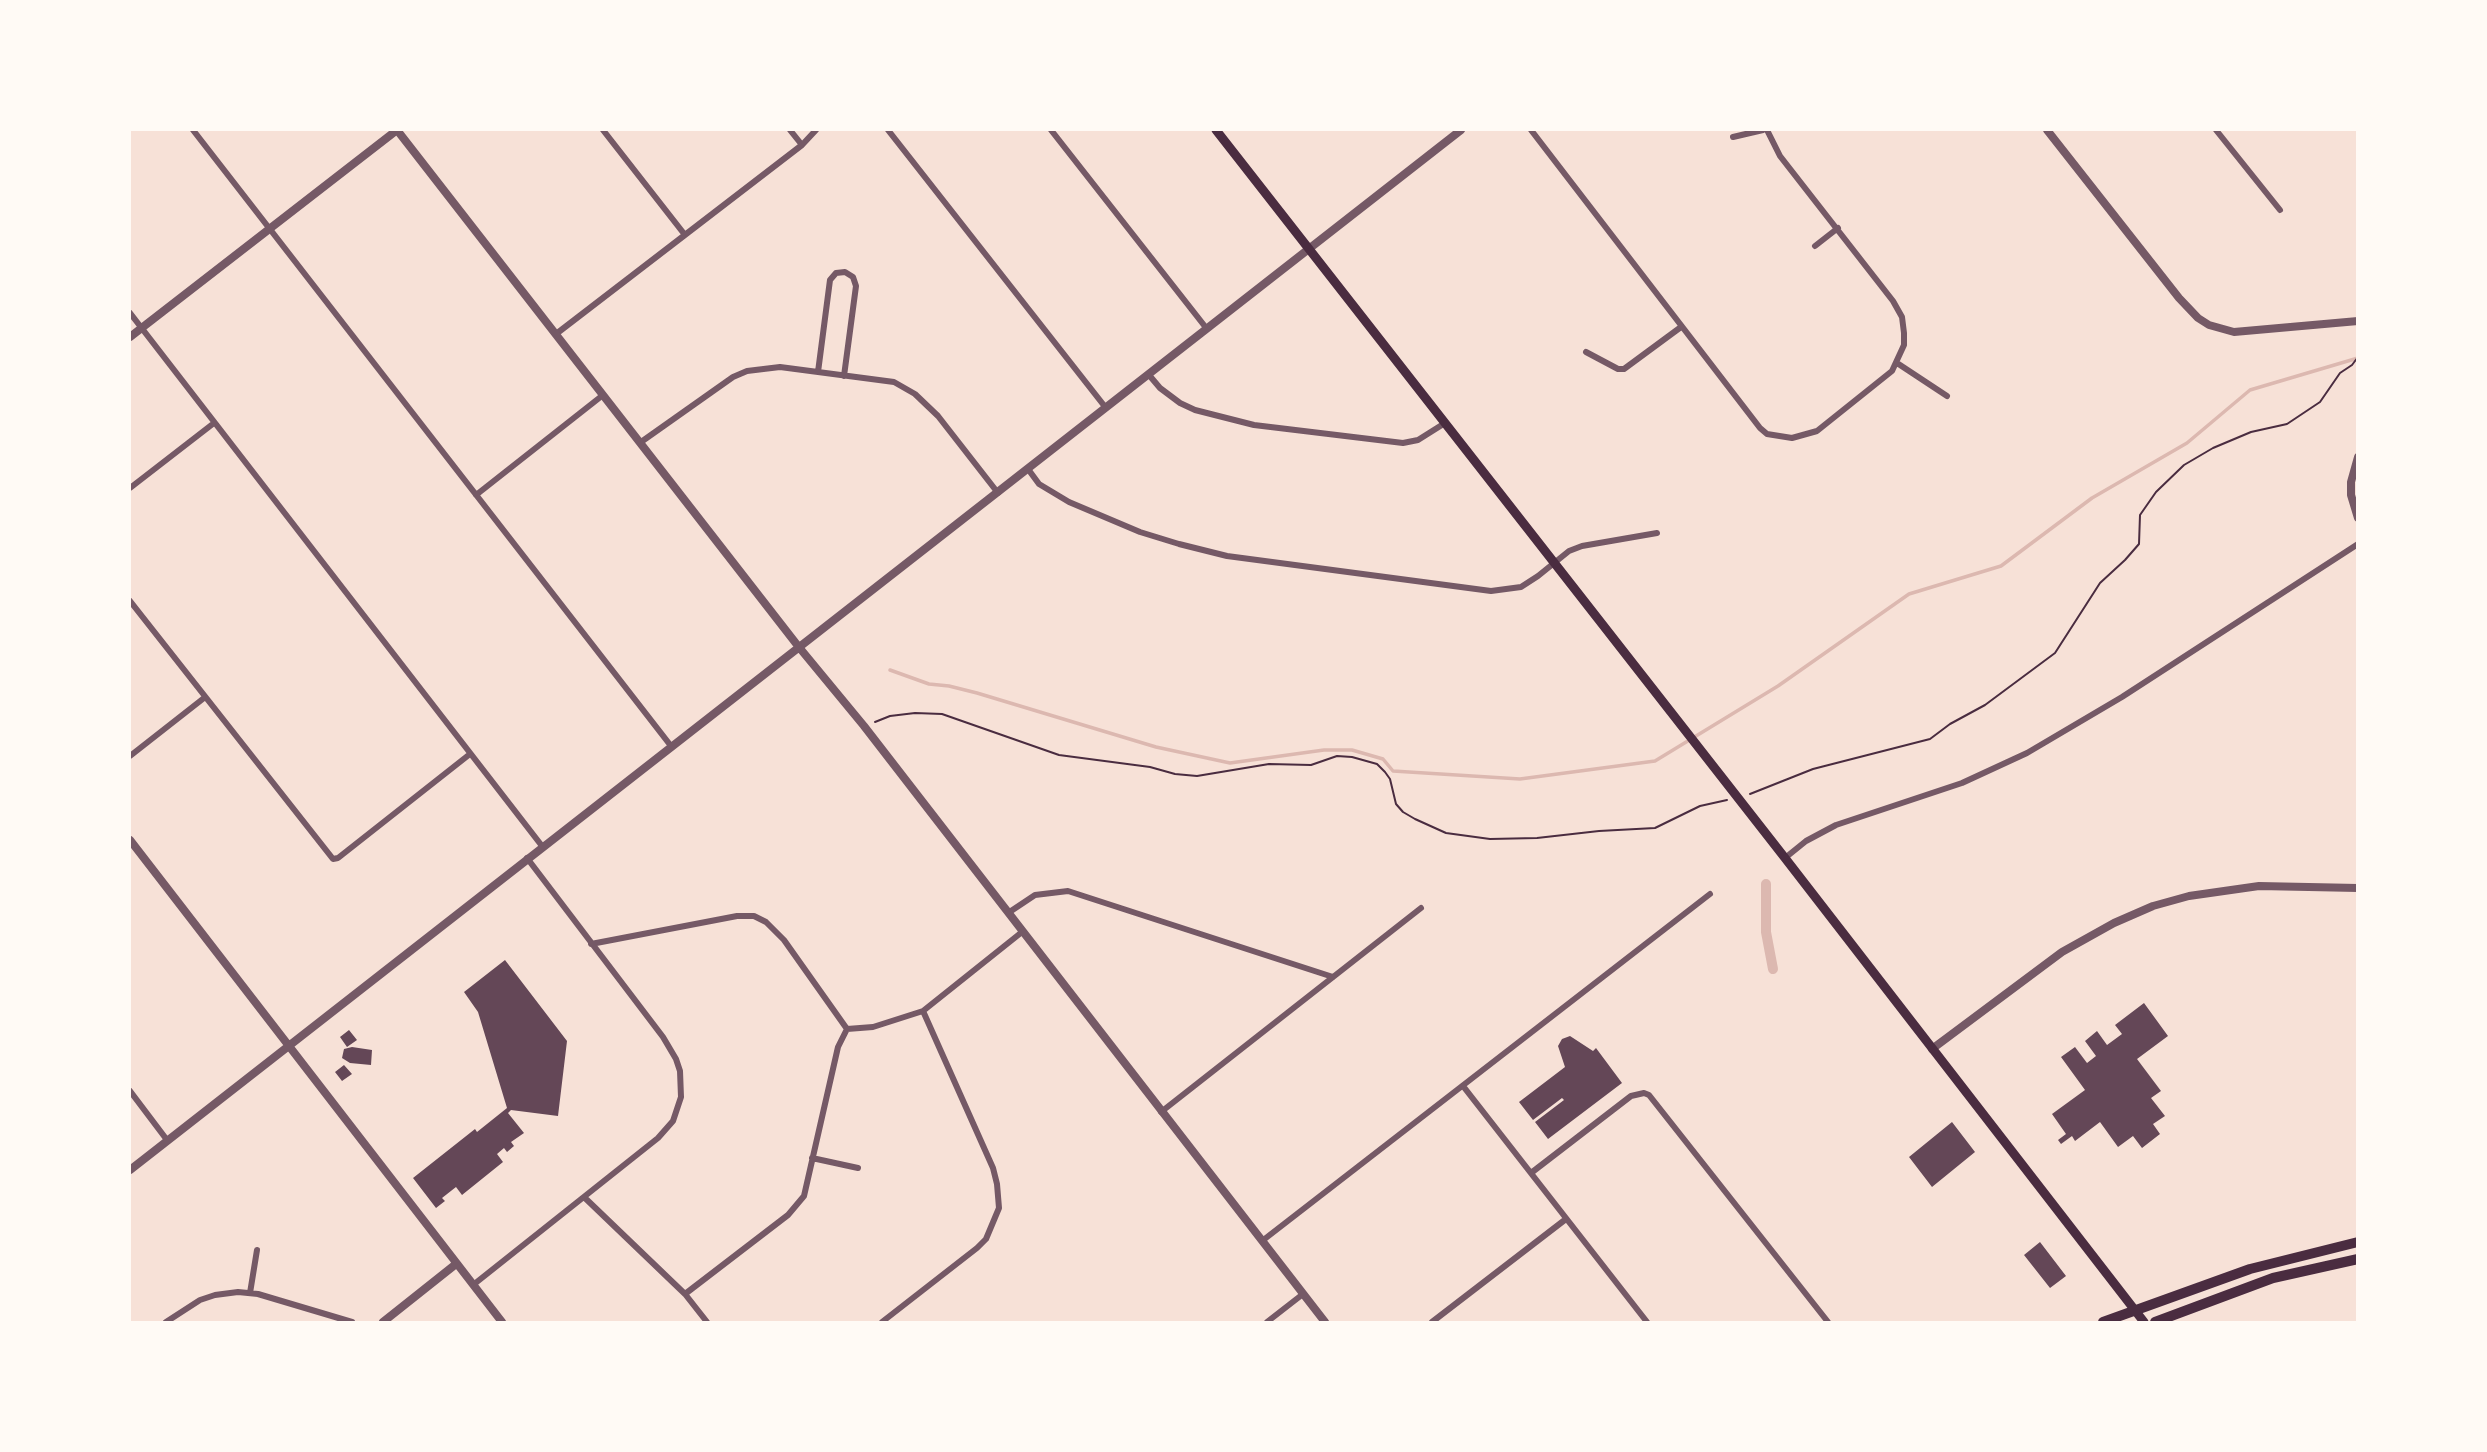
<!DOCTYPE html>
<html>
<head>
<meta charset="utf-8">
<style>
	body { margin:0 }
	#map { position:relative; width:2487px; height:1452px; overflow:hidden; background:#f7e1d7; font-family:"Titillium Web",sans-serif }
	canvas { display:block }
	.frame { position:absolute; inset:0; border:131px solid #fffaf5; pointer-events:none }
</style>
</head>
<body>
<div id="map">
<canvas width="2487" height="1452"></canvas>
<div class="frame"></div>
</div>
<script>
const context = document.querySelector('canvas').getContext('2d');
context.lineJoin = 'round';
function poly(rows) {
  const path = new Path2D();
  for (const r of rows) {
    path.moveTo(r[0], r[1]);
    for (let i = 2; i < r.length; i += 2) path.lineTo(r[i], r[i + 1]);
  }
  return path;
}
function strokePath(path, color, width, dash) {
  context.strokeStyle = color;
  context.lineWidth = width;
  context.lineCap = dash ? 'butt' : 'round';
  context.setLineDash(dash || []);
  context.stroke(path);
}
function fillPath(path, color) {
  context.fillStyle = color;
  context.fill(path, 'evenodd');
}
const stream = poly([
	[890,670,929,684,949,686,977,693,1156,747,1230,763,1324,750,1352,750,1383,759,1393,771,1520,779,1655,761,1778,686,1909,594,2001,566,2092,498,2187,443,2250,390,2358,358]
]);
const canal = poly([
	[1766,884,1766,932,1773,969]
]);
const building = poly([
	[505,960,567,1041,558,1116,511,1110,508,1113,524,1133,511,1142,514,1146,507,1152,504,1148,497,1154,503,1162,462,1195,456,1187,442,1198,445,1201,436,1208,413,1178,475,1129,477,1132,507,1108,478,1012,464,992],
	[2144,1003,2168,1036,2137,1059,2161,1091,2151,1098,2165,1116,2153,1124,2160,1134,2142,1148,2133,1136,2118,1147,2100,1122,2075,1141,2072,1136,2061,1144,2058,1140,2066,1134,2052,1114,2085,1090,2061,1057,2075,1047,2087,1063,2096,1056,2085,1041,2097,1031,2107,1045,2122,1034,2115,1025],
	[349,1030,357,1040,347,1047,340,1037],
	[1570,1036,1593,1051,1596,1048,1622,1083,1548,1139,1535,1122,1564,1100,1562,1098,1533,1120,1519,1102,1565,1067,1558,1046,1562,1039],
	[352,1047,372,1050,371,1065,350,1063,342,1058,344,1049],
	[344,1065,352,1074,342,1081,335,1072],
	[1952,1122,1975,1152,1932,1187,1909,1157],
	[2040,1242,2066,1276,2050,1288,2024,1255]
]);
const path = poly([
	[875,722,890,716,915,713,942,714,1059,755,1150,767,1175,774,1197,776,1269,764,1311,765,1337,756,1352,757,1377,764,1385,772,1390,779,1396,804,1403,812,1415,819,1446,833,1490,839,1537,838,1599,831,1655,828,1700,806,1727,800],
	[1750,794,1813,769,1930,739,1950,724,1985,705,2055,653,2100,583,2125,560,2139,544,2140,515,2156,492,2184,465,2213,448,2251,432,2287,424,2320,402,2340,373,2352,365,2358,357]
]);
const minor = poly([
	[193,130,671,746],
	[603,130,685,235],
	[790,130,802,145],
	[888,130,1106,408],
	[1051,130,1207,329],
	[1531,130,1760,428,1767,434,1792,438,1817,431,1892,371,1904,345,1904,333,1902,317,1893,301,1780,156,1767,130],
	[2216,130,2280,210],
	[1733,137,1763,130],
	[1815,246,1838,228],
	[130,313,542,846],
	[556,334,802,145,816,130],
	[1586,352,1618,369,1624,369,1681,327],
	[1897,363,1947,396],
	[818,372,830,280,836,273,845,272,853,277,856,286,844,376],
	[1149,375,1160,388,1180,403,1195,410,1254,425,1403,443,1418,440,1445,423],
	[641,442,733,377,747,371,780,367,894,382,915,394,938,416,998,493],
	[1028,469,1039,484,1069,502,1140,532,1179,544,1227,556,1491,591,1521,587,1538,576,1569,551,1582,546,1657,533],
	[130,488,214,423],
	[476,495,603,395],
	[130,601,333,859,338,858,470,754],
	[130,756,204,698],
	[1785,858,1806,841,1836,825,1962,783,2027,753,2122,697,2358,544],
	[1008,913,1035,895,1068,891,1333,977],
	[591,944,737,916,754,916,766,922,784,940,847,1029],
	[1463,1086,1647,1322],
	[130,1091,167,1140],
	[1161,1112,1421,908],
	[812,1158,858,1168],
	[1531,1173,1631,1096,1644,1093,1649,1095,1828,1322],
	[585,1198,685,1294,707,1322],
	[1262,1241,1710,894],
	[473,1285,658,1138,673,1121,681,1097,680,1071,676,1059,663,1037,527,858],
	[250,1293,257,1250],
	[685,1294,788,1215,804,1196,838,1047,847,1029,873,1027,923,1011,1022,932],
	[166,1322,200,1300,215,1295,238,1292,258,1294,352,1322],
	[882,1322,977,1248,986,1239,999,1208,997,1184,993,1168,923,1011],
	[1267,1322,1303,1294],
	[1432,1322,1566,1219]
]);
const tertiary = poly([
	[397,130,798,646,864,726,1325,1322],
	[2047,130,2179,298,2198,318,2209,325,2234,332,2358,321],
	[130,337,397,130],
	[2358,457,2351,482,2351,495,2358,518],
	[130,840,502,1322],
	[1932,1049,2062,952,2114,923,2153,906,2189,896,2259,886,2358,888],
	[130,1170,1461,130],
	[383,1322,456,1264]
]);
const secondary = poly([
	[1216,130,1785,858,2144,1322]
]);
const trunk = poly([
	[2103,1322,2250,1269,2358,1242],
	[2155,1322,2273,1278,2358,1259]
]);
strokePath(stream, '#dcb8b0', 3.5);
strokePath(canal, '#dcb8b0', 10);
fillPath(building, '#644757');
strokePath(path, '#4a2c40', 2);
strokePath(minor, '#755966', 6);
strokePath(tertiary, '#755966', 8);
strokePath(secondary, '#4a2c40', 9);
strokePath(trunk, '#4a2c40', 10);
</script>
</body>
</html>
